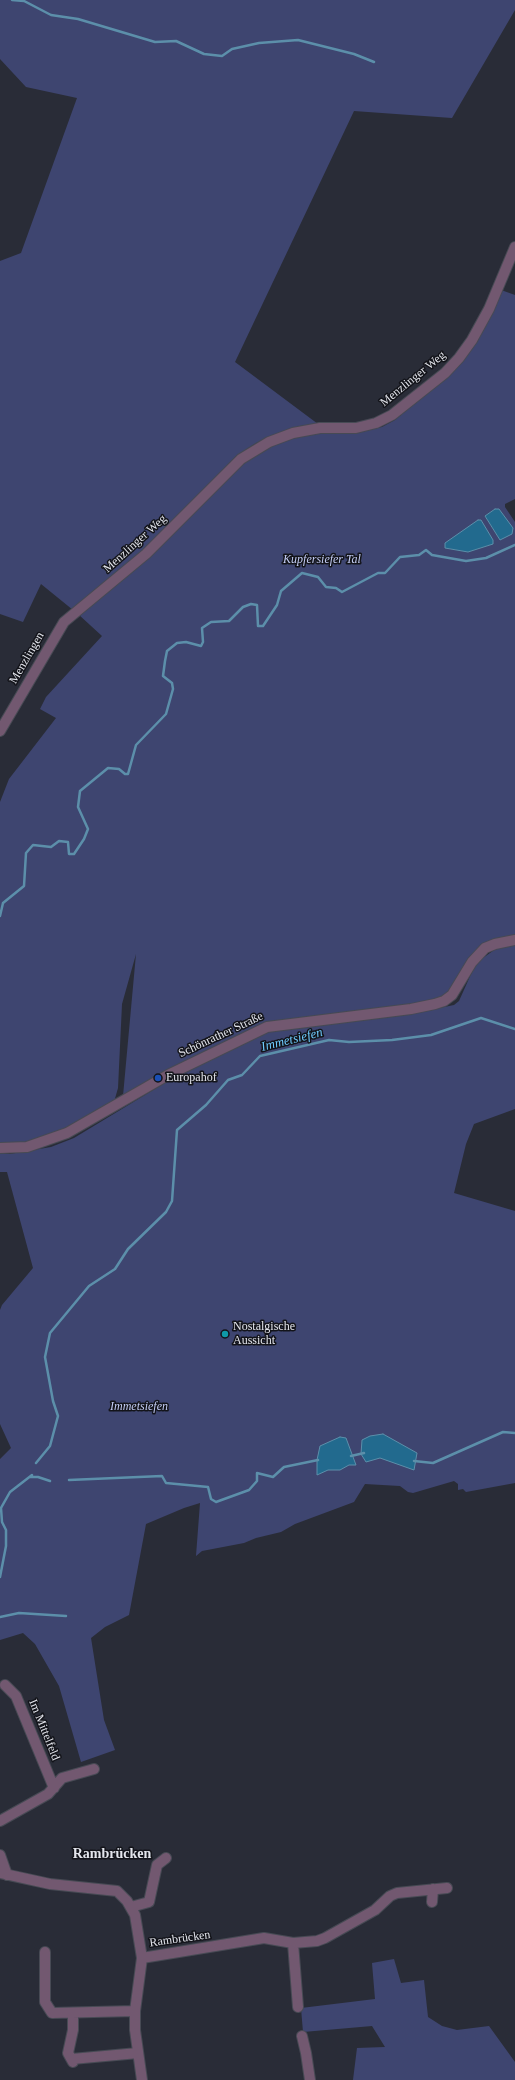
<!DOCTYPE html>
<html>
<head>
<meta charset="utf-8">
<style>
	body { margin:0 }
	canvas { display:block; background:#292c37 }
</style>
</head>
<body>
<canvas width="515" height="2080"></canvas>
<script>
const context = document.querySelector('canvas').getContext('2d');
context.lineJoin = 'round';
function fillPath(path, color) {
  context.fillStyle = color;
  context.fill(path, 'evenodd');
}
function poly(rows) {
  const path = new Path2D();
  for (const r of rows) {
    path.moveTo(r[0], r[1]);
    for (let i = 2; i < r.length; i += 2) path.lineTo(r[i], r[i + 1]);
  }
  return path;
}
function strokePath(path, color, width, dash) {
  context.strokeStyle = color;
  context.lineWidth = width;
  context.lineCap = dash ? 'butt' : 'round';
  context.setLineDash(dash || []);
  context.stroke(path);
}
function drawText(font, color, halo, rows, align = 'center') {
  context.font = font + ' Georgia,serif';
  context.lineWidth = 3;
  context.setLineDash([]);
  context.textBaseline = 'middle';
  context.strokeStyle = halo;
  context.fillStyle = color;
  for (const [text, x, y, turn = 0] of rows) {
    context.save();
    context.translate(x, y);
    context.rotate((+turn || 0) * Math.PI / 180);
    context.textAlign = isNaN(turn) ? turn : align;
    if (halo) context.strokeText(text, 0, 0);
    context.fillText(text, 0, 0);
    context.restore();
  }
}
const green = poly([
	[0,0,515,0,515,10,452,118,354,111,235,362,318,424,300,426,279,433,256,443,236,456,144,552,73,610,41,584,23,622,0,614,0,261,21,253,77,98,26,87,0,59],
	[501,290,515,295,515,499,505,504,505,507,515,522,515,937,497,940,448,993,436,1001,281,1020,123,1096,136,954,122,1004,118,1088,114,1102,73,1125,28,1143,14,1145,0,1143,0,802,9,779,56,718,40,709,46,697,102,636,78,614,244,461,270,445,295,436,319,432,352,433,382,427,395,420,462,362,480,336],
	[495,509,500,540,485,516],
	[493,540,493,544,468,552,445,548,446,543],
	[515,945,515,1109,474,1124,466,1144,454,1193,515,1211,515,1483,466,1492,463,1489,458,1490,458,1484,454,1481,413,1493,408,1492,400,1486,365,1484,354,1502,295,1524,281,1532,256,1538,244,1543,202,1551,196,1556,200,1503,184,1508,146,1524,129,1615,105,1627,91,1638,104,1720,115,1750,81,1762,59,1686,35,1644,23,1633,0,1640,0,1459,11,1448,0,1424,0,1310,2,1305,33,1268,7,1172,0,1172,0,1153,10,1154,51,1147,74,1138,178,1075,265,1032,430,1010,454,1005,459,1001,476,963,497,948],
	[394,1959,401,1983,424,1980,428,2017,442,2026,457,2030,489,2026,515,2062,515,2080,353,2080,357,2048,385,2047,372,2026,303,2032,301,2008,375,1999,372,1963]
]);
const water = poly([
	[495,509,499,509,513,528,512,534,500,540,485,516,495,509],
	[478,520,481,520,493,540,493,544,468,552,445,548,445,543,478,520],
	[383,1434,417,1453,414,1470,380,1458,366,1462,361,1454,362,1440,370,1436,383,1434],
	[340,1437,346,1438,356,1465,349,1465,340,1470,328,1470,317,1475,317,1460,320,1446,340,1437]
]);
const stream = poly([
	[12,0,24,1,51,15,78,19,155,42,176,41,204,54,222,56,232,49,259,43,298,40,354,54,374,62],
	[0,916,3,903,24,886,26,853,33,845,51,847,59,841,68,842,69,854,74,854,84,839,88,829,78,807,80,791,108,768,119,769,125,774,128,774,136,745,166,714,173,689,172,683,163,676,165,661,167,651,177,643,186,642,201,646,203,642,202,628,211,622,229,621,243,607,251,604,257,605,258,626,263,626,277,605,281,591,302,573,318,577,326,587,336,588,342,592,378,573,385,573,400,557,419,555,426,550,432,555,466,561,486,558,515,545],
	[351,1456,364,1453],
	[414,1461,433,1463,503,1432,515,1433],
	[36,1463,50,1446,58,1416,53,1401,45,1357,50,1333,89,1286,115,1269,128,1249,166,1212,172,1201,177,1130,206,1105,228,1080,242,1075,260,1056,329,1040,349,1042,392,1040,431,1035,481,1018,515,1029],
	[31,1477,38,1477,50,1481],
	[69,1480,162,1476,166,1483,208,1487,211,1499,216,1502,249,1490,257,1481,257,1473,273,1477,284,1467,318,1460],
	[0,1577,6,1546,6,1530,2,1522,1,1508,10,1492,32,1475],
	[0,1617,19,1613,66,1616]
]);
const minor = poly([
	[0,731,64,622,146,554,241,459,269,442,293,433,320,428,356,428,376,423,392,415,445,373,459,358,472,340,489,309,515,247],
	[0,1148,27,1147,67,1133,168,1075,267,1027,411,1009,435,1004,444,1001,452,995,472,962,485,948,495,944,515,940],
	[5,1685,16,1696,54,1788],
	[0,1821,48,1794,62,1778,94,1769],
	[0,1855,7,1875],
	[0,1873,50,1884,117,1891,127,1901,135,1915,142,1958,264,1938,293,1943,298,2007],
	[432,1902,433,1889],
	[131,1907,149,1902,157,1865,166,1858],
	[293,1943,317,1941,325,1938,375,1910,390,1896,397,1893,447,1888],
	[45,1952,45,2002,52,2013,135,2011],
	[302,2036,306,2053,310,2080],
	[72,2059,138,2053],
	[73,2062,68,2053,73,2030,73,2013],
	[142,2080,135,2030,135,2011,142,1958]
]);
const markers = [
	[158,1078,4,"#1a4fb4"],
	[225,1334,4,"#0f9aa8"]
];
const streetNames = [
	["Menzlinger Weg",413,379,-39],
	["Menzlinger Weg",135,544,-42],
	["Menzlingen",27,658,-60],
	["Schönrather Straße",221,1035,-25],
	["Im Mittelfeld",44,1730,68],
	["Rambrücken",180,1939,-8]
];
const parkNames = [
	["Kupfersiefer Tal",322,560],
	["Immetsiefen",139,1407]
];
const poiNames = [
	["Europahof",166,1078],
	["Nostalgische",233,1327],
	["Aussicht",233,1341]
];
const waterNames = [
	["Immetsiefen",292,1040,-14]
];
const quarterNames = [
	["Rambrücken",112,1854]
];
fillPath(green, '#3e4570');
fillPath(water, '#226a8e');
strokePath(water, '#5c8faa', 1);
strokePath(stream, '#5c8faa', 2.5);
strokePath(minor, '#474a54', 12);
strokePath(minor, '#725870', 10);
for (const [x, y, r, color] of markers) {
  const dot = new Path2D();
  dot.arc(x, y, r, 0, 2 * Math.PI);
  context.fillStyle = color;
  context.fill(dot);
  strokePath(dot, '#13141a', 1.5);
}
drawText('12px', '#e4e6ed', '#13141a', streetNames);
drawText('italic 12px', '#c4cdf5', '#13141a', parkNames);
drawText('12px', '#e4e6ed', '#13141a', poiNames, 'left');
drawText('italic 13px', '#6fcbfe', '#13141a', waterNames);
drawText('bold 14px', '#e4e6ed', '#13141a', quarterNames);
</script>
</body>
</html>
